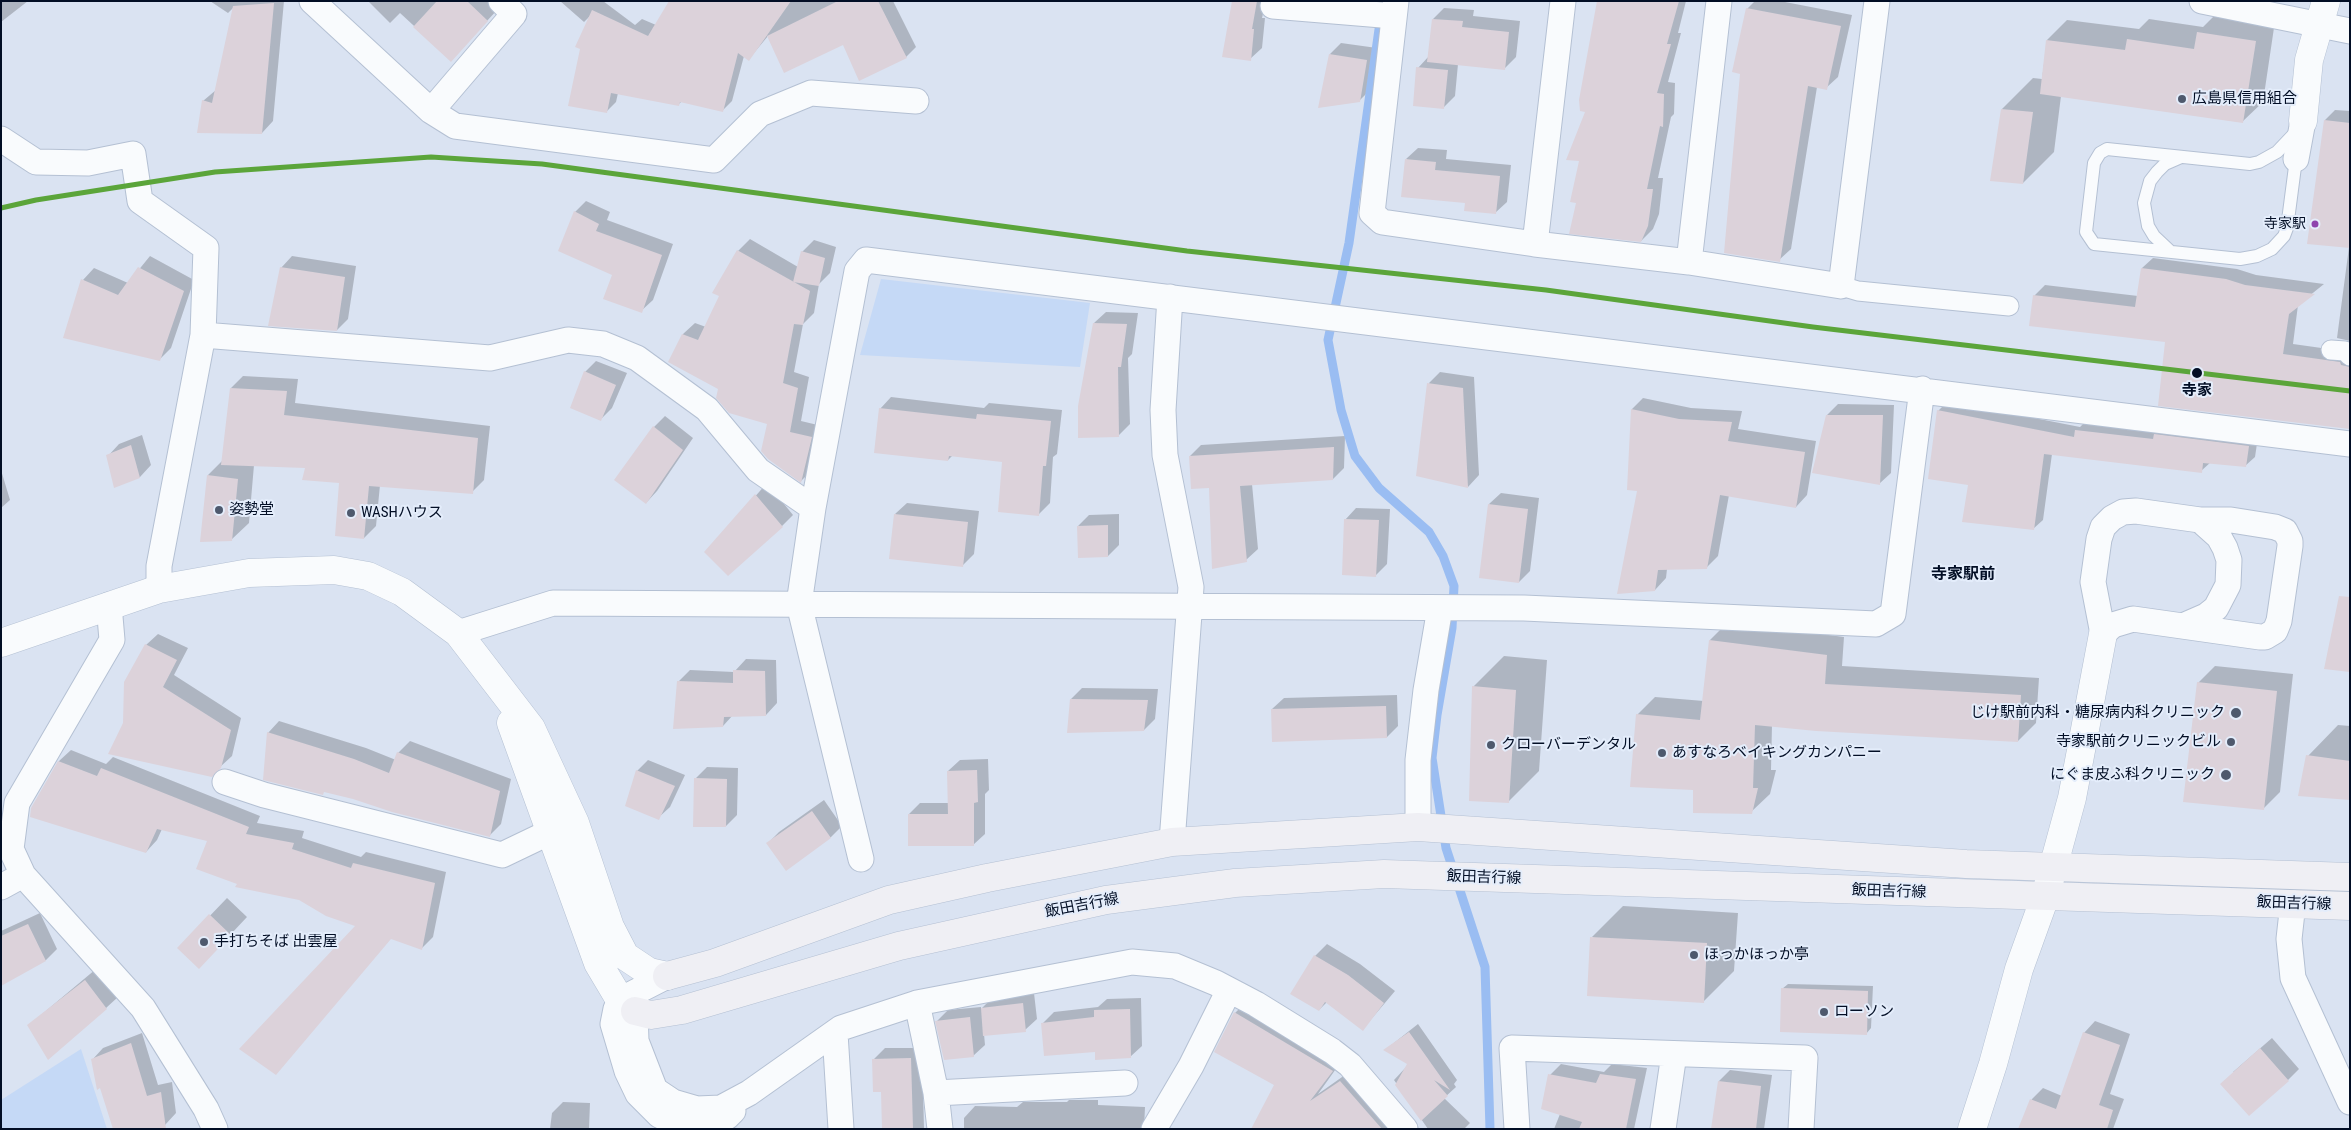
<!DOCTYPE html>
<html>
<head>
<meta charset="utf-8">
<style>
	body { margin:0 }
	#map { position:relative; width:2351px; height:1130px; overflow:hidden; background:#dae3f2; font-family:"Roboto Condensed",sans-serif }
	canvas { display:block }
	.frame { position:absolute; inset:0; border:2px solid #020e25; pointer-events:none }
</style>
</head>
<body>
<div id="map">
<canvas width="2351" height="1130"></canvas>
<div class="frame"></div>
</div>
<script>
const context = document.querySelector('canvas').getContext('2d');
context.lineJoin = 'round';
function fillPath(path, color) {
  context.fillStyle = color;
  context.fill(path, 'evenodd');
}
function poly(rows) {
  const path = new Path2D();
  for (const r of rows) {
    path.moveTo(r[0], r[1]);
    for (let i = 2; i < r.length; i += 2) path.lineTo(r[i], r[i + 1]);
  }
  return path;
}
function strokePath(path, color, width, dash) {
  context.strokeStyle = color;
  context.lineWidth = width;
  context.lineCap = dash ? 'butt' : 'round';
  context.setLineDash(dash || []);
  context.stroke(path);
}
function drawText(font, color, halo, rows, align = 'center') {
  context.font = font + ' "Roboto Condensed","Noto Sans JP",sans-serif';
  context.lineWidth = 4;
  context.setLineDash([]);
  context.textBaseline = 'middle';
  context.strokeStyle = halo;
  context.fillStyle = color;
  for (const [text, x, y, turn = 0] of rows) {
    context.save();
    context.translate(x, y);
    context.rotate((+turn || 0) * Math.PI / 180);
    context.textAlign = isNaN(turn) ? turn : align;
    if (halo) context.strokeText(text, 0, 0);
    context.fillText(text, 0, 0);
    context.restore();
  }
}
const green = poly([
	[881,279,1090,303,1080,367,860,355],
	[81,1049,107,1129,1,1129,1,1100]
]);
const shadow = poly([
	[1,1,28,1,1,22],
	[210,1,284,1,273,121,262,133,203,101,216,90,234,7,228,13],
	[368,1,490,1,498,9,451,60,400,13,390,23],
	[560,1,603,1,635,25,642,19,656,25,670,1,893,1,916,47,906,57,844,44,768,36,749,59,744,56,732,101,722,111,682,101,678,105,618,93,616,102,606,112,591,15,584,22],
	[1234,1,1266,1,1262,18,1265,18,1262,48,1250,59],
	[1598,1,1686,1,1678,33,1681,33,1668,82,1675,83,1674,114,1671,117,1658,178,1663,178,1659,214,1653,229,1641,241,1578,202],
	[1755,1,1780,1,1852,15,1838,77,1826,88,1817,87,1791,249,1779,260,1747,9],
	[1444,8,1474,10,1473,16,1520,21,1516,57,1504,69,1458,64,1455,96,1444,107,1418,68,1429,56,1433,19],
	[2218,12,2275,21,2263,102,2242,122,2061,96,2054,152,2023,183,2002,109,2033,78,2042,79,2047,40,2067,20,2139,29,2149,19,2203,27],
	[1341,43,1377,48,1371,89,1359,101,1330,54],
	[2335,110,2350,111,2350,341,2337,338,2349,247,2325,120],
	[1418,148,1447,150,1446,159,1511,165,1507,202,1495,213,1467,202,1406,159],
	[586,201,610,212,607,220,673,244,653,300,641,311,575,212],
	[750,239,798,267,802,252,814,240,836,247,830,273,819,284,814,313,803,324,794,372,809,377,801,421,822,426,812,470,801,481,768,423,719,388,670,362,683,334,695,323,706,327,721,296,714,293,738,251],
	[150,256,194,280,171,348,160,359,83,280,94,268,128,283],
	[292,256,356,266,348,319,337,330,281,268],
	[2153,258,2237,269,2256,275,2324,284,2298,305,2293,344,2350,352,2350,429,2167,340,2034,296,2045,285,2138,296,2142,268],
	[1106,312,1138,313,1132,354,1128,358,1130,424,1118,436,1094,323],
	[596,361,627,373,612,408,600,420,585,372],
	[1440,372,1474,377,1479,475,1468,487,1429,383],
	[243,376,298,379,295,403,490,426,484,480,472,492,380,485,376,526,364,538,340,482,307,467,254,465,249,523,231,540,208,475,223,460,231,388],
	[891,397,984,408,989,403,1062,410,1057,454,1053,457,1050,503,1039,514,1003,461,953,455,948,460,880,409],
	[1643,398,1691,408,1742,411,1738,429,1816,441,1807,495,1796,507,1729,495,1718,556,1707,567,1667,569,1666,578,1655,590,1639,489,1632,409],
	[1948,401,2080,427,2086,421,2258,437,2255,457,2245,466,2211,462,2201,471,2052,454,2043,520,2033,529,1969,484,1938,411],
	[1838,404,1894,405,1891,473,1879,484,1827,415],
	[665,416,693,438,657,491,646,503,654,427],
	[142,435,151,465,140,477,115,487,108,456,119,444],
	[1345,436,1344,468,1333,479,1252,484,1258,549,1246,560,1211,487,1190,456,1201,445],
	[1,470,10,500,1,508],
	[767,483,793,515,782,526,706,552],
	[1501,493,1539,498,1530,571,1519,582,1489,504],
	[907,503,979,511,974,554,963,565,895,514],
	[1356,508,1390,509,1387,564,1376,575,1345,520],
	[1119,514,1119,545,1108,556,1078,526,1089,515],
	[1728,622,1844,637,1842,666,2039,678,2036,723,2018,741,1772,725,1771,770,1776,770,1770,794,1751,812,1694,789,1637,715,1655,697,1704,701,1710,640],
	[158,634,188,648,174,675,241,718,232,756,220,767,124,723,146,645],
	[1504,656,1547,660,1539,771,1508,802,1473,687],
	[746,659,776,660,777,703,766,715,733,715,723,726,678,682,690,670,734,672],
	[2215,666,2293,674,2280,792,2263,809,2198,683],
	[1082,688,1158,689,1155,719,1144,730,1071,699],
	[1397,695,1398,726,1387,737,1272,709,1284,698],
	[279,721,366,748,396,760,398,753,410,741,511,779,501,824,489,836,268,733],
	[2338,725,2350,726,2350,799,2308,756],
	[71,750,106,764,113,757,260,816,257,823,304,831,302,838,361,857,366,852,446,872,433,937,422,948,357,925,299,899,240,884,209,840,162,829,157,840,146,852,32,808,59,761],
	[988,759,989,790,985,794,985,834,973,845,909,814,920,803,949,803,948,771,960,760],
	[648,760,685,775,670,807,658,818,637,771],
	[707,767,738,768,737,815,726,826,696,778],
	[824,800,842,826,831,837,786,869,768,843,779,832],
	[227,898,247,917,216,950,179,948],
	[1623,906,1738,913,1734,971,1703,1002,1592,937],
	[40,913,57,949,46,960,1,985,1,931],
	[1327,944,1360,964,1395,991,1363,1029,1327,1002,1319,1010,1292,994,1315,956],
	[96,969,118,997,106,1008,29,1025],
	[1788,984,1873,986,1871,1028,1866,1034,1782,989],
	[1034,993,1037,1019,1025,1030,984,1034,985,1045,973,1056,937,1021,948,1010,981,1007,981,1009,993,997],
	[1141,998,1142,1046,1130,1057,1096,1050,1042,1024,1054,1012,1098,1007,1107,999],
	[1247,1001,1343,1059,1318,1094,1352,1070,1403,1129,1340,1129,1275,1085,1216,1051,1235,1013],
	[2095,1021,2130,1034,2110,1094,2124,1099,2113,1129,2019,1129,2032,1099,2043,1088,2062,1096,2084,1033],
	[1418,1024,1457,1080,1454,1084,1456,1087,1444,1098,1470,1123,1464,1129,1428,1129,1394,1080,1409,1064,1385,1050],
	[142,1033,158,1085,172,1082,176,1113,165,1125,92,1060,103,1048],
	[2272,1038,2299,1069,2288,1080,2233,1072],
	[885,1048,922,1048,924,1129,883,1129,882,1091,873,1060],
	[1561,1064,1604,1072,1612,1064,1647,1068,1634,1129,1554,1129,1560,1114,1550,1075],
	[1730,1070,1772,1075,1764,1129,1713,1129,1719,1081],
	[1069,1100,1098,1100,1098,1105,1145,1107,1144,1129,964,1129,964,1118,975,1106,1017,1107,1023,1102,1067,1102],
	[563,1102,590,1103,589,1129,550,1129,552,1113]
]);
const stream = poly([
	[1383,1,1349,243,1328,340,1341,410,1355,456,1379,488,1429,532,1443,556,1454,586,1452,628,1437,715,1432,758,1446,848,1485,967,1490,1129]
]);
const building = poly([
	[437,1,467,1,488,21,451,62,413,27],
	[669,1,791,1,749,61,738,53,723,112,680,102,679,106,611,93,607,113,568,106,580,49,575,47,592,10,648,36],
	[838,1,878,1,907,58,859,81,843,45,784,73,767,36],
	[1232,1,1257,1,1252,29,1254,29,1251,61,1222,57],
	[1597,1,1679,1,1667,44,1671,44,1657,93,1664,94,1663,127,1660,126,1647,189,1653,189,1648,226,1641,242,1569,234,1576,203,1570,202,1579,161,1566,160,1585,112,1580,111,1579,100],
	[274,3,262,134,197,133,202,100,212,103,233,6],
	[1746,8,1841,26,1827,90,1808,86,1780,262,1724,253,1740,74,1732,72],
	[1432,19,1463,21,1462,27,1509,32,1505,70,1427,62],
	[2197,32,2256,41,2243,123,2040,94,2046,40,2125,50,2127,39,2194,49],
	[1329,54,1367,60,1360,102,1318,108],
	[1416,67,1448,70,1444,109,1413,106],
	[2001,109,2033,112,2023,184,1990,181],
	[2324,120,2350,123,2350,248,2307,244],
	[1405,159,1436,162,1435,170,1500,176,1496,214,1464,211,1465,203,1401,197],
	[574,211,599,224,596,231,662,255,642,313,603,299,612,275,558,251],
	[737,250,810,291,803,325,794,324,783,383,798,388,790,432,812,437,801,483,768,459,761,451,767,424,729,413,716,398,718,389,668,362,682,334,698,340,719,296,712,293],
	[801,251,825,258,819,286,793,282],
	[138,267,184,291,160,361,63,338,81,279,118,295],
	[280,267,345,277,337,331,268,326],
	[2141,268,2226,279,2245,285,2315,294,2289,314,2283,354,2340,362,2341,365,2350,367,2350,429,2158,406,2165,342,2029,326,2033,295,2135,307],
	[1093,323,1127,324,1121,367,1118,367,1119,437,1078,438,1078,406],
	[584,371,616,385,601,421,570,408],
	[1427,383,1463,388,1468,488,1416,476],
	[230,388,287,391,284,415,478,438,473,494,369,486,364,539,335,536,339,483,302,480,305,468,221,465],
	[879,408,976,419,977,414,1051,421,1046,466,1043,466,1039,516,998,512,1002,462,949,456,948,461,874,453],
	[1631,409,1679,419,1732,422,1728,441,1805,452,1796,508,1720,495,1707,569,1658,570,1655,591,1617,594,1637,491,1627,490],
	[1937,410,2074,437,2075,430,2153,439,2154,434,2249,446,2246,467,2203,463,2202,473,2044,454,2034,530,1962,522,1968,485,1928,479],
	[1826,415,1883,415,1880,485,1812,473],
	[653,426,683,450,646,504,614,480],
	[131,445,140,478,114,488,106,455],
	[1334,447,1333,480,1240,486,1247,562,1212,569,1209,488,1191,489,1189,456],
	[207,475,238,479,232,541,200,542],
	[755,494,783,527,728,576,704,552],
	[1488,504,1528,509,1519,583,1479,578],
	[894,514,968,522,963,567,889,559],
	[1344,519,1379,520,1376,577,1342,575],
	[1108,525,1108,557,1078,558,1077,526],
	[2339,596,2350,597,2350,672,2324,669],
	[1709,640,1827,655,1825,684,2021,695,2018,742,1816,731,1755,725,1753,788,1758,788,1752,814,1693,813,1693,790,1630,787,1636,714,1700,720],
	[145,644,177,660,163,687,231,730,221,768,212,777,108,754,123,723,124,682],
	[733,670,765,671,766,716,724,717,723,727,673,729,677,681,733,683],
	[2197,682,2277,691,2264,810,2183,802],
	[1472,686,1516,690,1509,803,1469,801],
	[1070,699,1148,700,1144,731,1067,733],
	[1386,706,1387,738,1272,742,1271,709],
	[267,732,354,759,389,773,397,752,500,791,490,837,392,812,353,799,324,792,323,795,263,780],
	[2306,755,2350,761,2350,800,2298,796],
	[58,761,97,776,101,768,249,827,246,834,294,843,292,849,351,868,353,863,435,883,422,950,391,939,276,1075,239,1049,355,926,326,916,299,900,235,887,237,884,196,869,207,841,157,829,146,853,30,817,31,808],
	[636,770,675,786,659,820,625,806],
	[977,770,978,802,974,803,974,846,908,846,908,814,948,814,947,771],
	[694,778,727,779,726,827,693,827],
	[812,811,831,838,786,871,766,843],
	[209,914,231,935,199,969,177,948],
	[28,924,46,961,1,986,1,936],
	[1590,937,1707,943,1704,1003,1587,996],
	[1314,955,1348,975,1384,1003,1363,1031,1325,1002,1319,1011,1290,994],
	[85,980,107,1009,48,1060,27,1025],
	[1781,988,1868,991,1867,1035,1780,1032],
	[1023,1003,1026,1032,983,1036,981,1008],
	[1130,1009,1131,1058,1095,1060,1095,1052,1044,1056,1041,1023,1094,1017,1094,1010],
	[1234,1012,1333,1071,1310,1101,1340,1081,1382,1129,1251,1129,1274,1085,1214,1052],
	[970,1017,974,1057,944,1060,935,1021],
	[1409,1032,1450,1090,1434,1080,1448,1096,1421,1121,1395,1085,1407,1064,1383,1050],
	[2083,1032,2120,1045,2099,1105,2113,1110,2107,1129,2018,1129,2030,1099,2056,1109],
	[131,1043,147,1096,161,1092,166,1129,113,1129,100,1088,97,1090,91,1059],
	[2260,1048,2289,1081,2249,1116,2220,1084],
	[911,1058,913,1129,882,1129,881,1092,873,1092,872,1059],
	[1548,1074,1596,1083,1600,1074,1636,1079,1626,1129,1579,1129,1582,1122,1541,1109],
	[1718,1081,1761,1086,1756,1129,1711,1129]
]);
const service = poly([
	[2296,159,2287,228,2284,236,2272,249,2257,256,2240,259,2094,244,2086,232,2094,163,2100,153,2107,149,2250,164,2259,162,2277,152,2296,132],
	[2171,252,2154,236,2148,226,2144,203,2150,181,2157,172,2165,164,2181,157]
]);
const pedestrian = poly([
	[1841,286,1858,291,2009,306],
	[2331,350,2345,351,2350,356]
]);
const minor = poly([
	[312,1,431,111,455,126,714,160,760,114,811,93,916,101],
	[1396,1,1372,213,1382,222,1535,244,1689,262,1841,286,1877,1],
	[2202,1,2350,31],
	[1273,6,1394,16],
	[431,111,514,14,501,1],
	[1,139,36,162,88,163,133,154,140,201,206,248,203,335,159,566,159,589],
	[2296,159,2303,121],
	[1535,244,1563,1],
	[1689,262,1719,1],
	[1170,297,1163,410,1165,455,1191,587,1172,842],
	[203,335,490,358,568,340,603,344,637,358,707,409,758,470,813,508],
	[2136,511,2200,520,2231,520,2275,527,2285,531,2290,541,2290,546,2279,621,2275,631,2265,637,2260,637,2133,619,2113,625,2103,634,2093,582,2099,539,2103,527,2112,518,2123,512,2136,511],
	[109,605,112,640,17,803,11,849,23,875,143,1008,206,1109,215,1129],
	[2183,626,2206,616,2216,608,2228,585,2229,560,2225,548,2219,537,2200,520],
	[458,633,553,603,1524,608,1876,624,1893,614,1922,389],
	[225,782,264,795,502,855,550,832],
	[1418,827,1418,760,1426,690,1440,608],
	[861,859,799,604,813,508,857,271,866,260,2350,444],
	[1,887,23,875],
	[2293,903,2289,939,2293,978,2350,1102],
	[667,976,620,1000,616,1009,613,1024,627,1071,638,1094,659,1115,677,1124,702,1127,727,1117,733,1111],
	[917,1003,936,1093,940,1129],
	[635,1011,636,1041,655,1090,673,1102,697,1109,721,1108,749,1093,841,1028,917,1003,1132,962,1175,966,1216,983,1256,1004,1332,1051,1350,1065,1405,1129],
	[835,1033,841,1129],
	[936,1093,1125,1083],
	[1154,1129,1191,1066,1229,990],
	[1517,1129,1512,1048,1805,1058,1801,1129],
	[1663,1129,1674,1054]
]);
const tertiary = poly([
	[2303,121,2309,60,2326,1],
	[1,643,159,589,249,573,334,570,368,576,402,592,458,633,531,728,575,823,610,927,625,956,649,972,667,976],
	[511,723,598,963,620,1000,635,1011],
	[1972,1129,1993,1064,2019,969,2045,897,2072,798,2103,634]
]);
const secondary = poly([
	[667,976,715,963,889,900,987,878,1172,842,1418,827,1966,864,2350,877],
	[635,1011,651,1015,682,1010,899,946,1106,900,1235,883,1384,874,2350,906]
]);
const rail1 = poly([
	[1,208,36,200,215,172,431,157,542,164,1187,251,1546,290,1813,327,2350,391]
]);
const markers = [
	[2182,99,5,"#4e596d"],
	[2315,224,4.5,"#8e44ad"],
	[2197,373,6,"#020e25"],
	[219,510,5,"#4e596d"],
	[351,513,5,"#4e596d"],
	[2236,713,6,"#4e596d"],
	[2231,742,5,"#4e596d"],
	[1491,745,5,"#4e596d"],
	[1662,753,5,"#4e596d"],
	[2226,775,6,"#4e596d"],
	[204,942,5,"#4e596d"],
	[1694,955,5,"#4e596d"],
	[1824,1012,5,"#4e596d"]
];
const busNames = [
	["寺家駅",2306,224]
];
const poiNames = [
	["広島県信用組合",2192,99],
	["姿勢堂",229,510],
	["WASHハウス",361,513],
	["じけ駅前内科・糖尿病内科クリニック",2225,713,"right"],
	["寺家駅前クリニックビル",2221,742,"right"],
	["クローバーデンタル",1501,745],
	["あすなろベイキングカンパニー",1672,753],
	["にぐま皮ふ科クリニック",2215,775,"right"],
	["手打ちそば 出雲屋",214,942],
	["ほっかほっか亭",1704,955],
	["ローソン",1834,1012]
];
const stopNames = [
	["寺家",2197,391]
];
const streetNames = [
	["飯田吉行線",1484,878,2],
	["飯田吉行線",1889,892,2],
	["飯田吉行線",2294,904,2],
	["飯田吉行線",1082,906,-11]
];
const neighbourhoodNames = [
	["寺家駅前",1963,575]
];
fillPath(green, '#c5d9f6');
fillPath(shadow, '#0003');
strokePath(stream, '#9abdf2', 9);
fillPath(building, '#dcd2da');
strokePath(service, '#b4c0d3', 14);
strokePath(pedestrian, '#b4c0d3', 21);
strokePath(minor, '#b4c0d3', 27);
strokePath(tertiary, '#b4c0d3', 29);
strokePath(secondary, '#b4c0d3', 29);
strokePath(service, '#f9fbfd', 12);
strokePath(pedestrian, '#f9fbfd', 19);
strokePath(minor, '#f9fbfd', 25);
strokePath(tertiary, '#f9fbfd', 28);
strokePath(secondary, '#efeff4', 28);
strokePath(rail1, '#5ba53a', 5);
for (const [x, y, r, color] of markers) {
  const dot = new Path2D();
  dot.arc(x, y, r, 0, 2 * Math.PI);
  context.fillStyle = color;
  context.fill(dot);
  strokePath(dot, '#e4edfb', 2);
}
drawText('14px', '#020e25', '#e4edfb', busNames, 'right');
drawText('15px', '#020e25', '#e4edfb', poiNames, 'left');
drawText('bold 15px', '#020e25', '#e4edfb', stopNames);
drawText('15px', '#020e25', '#e4edfb', streetNames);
drawText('bold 16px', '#020e25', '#e4edfb', neighbourhoodNames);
</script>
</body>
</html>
